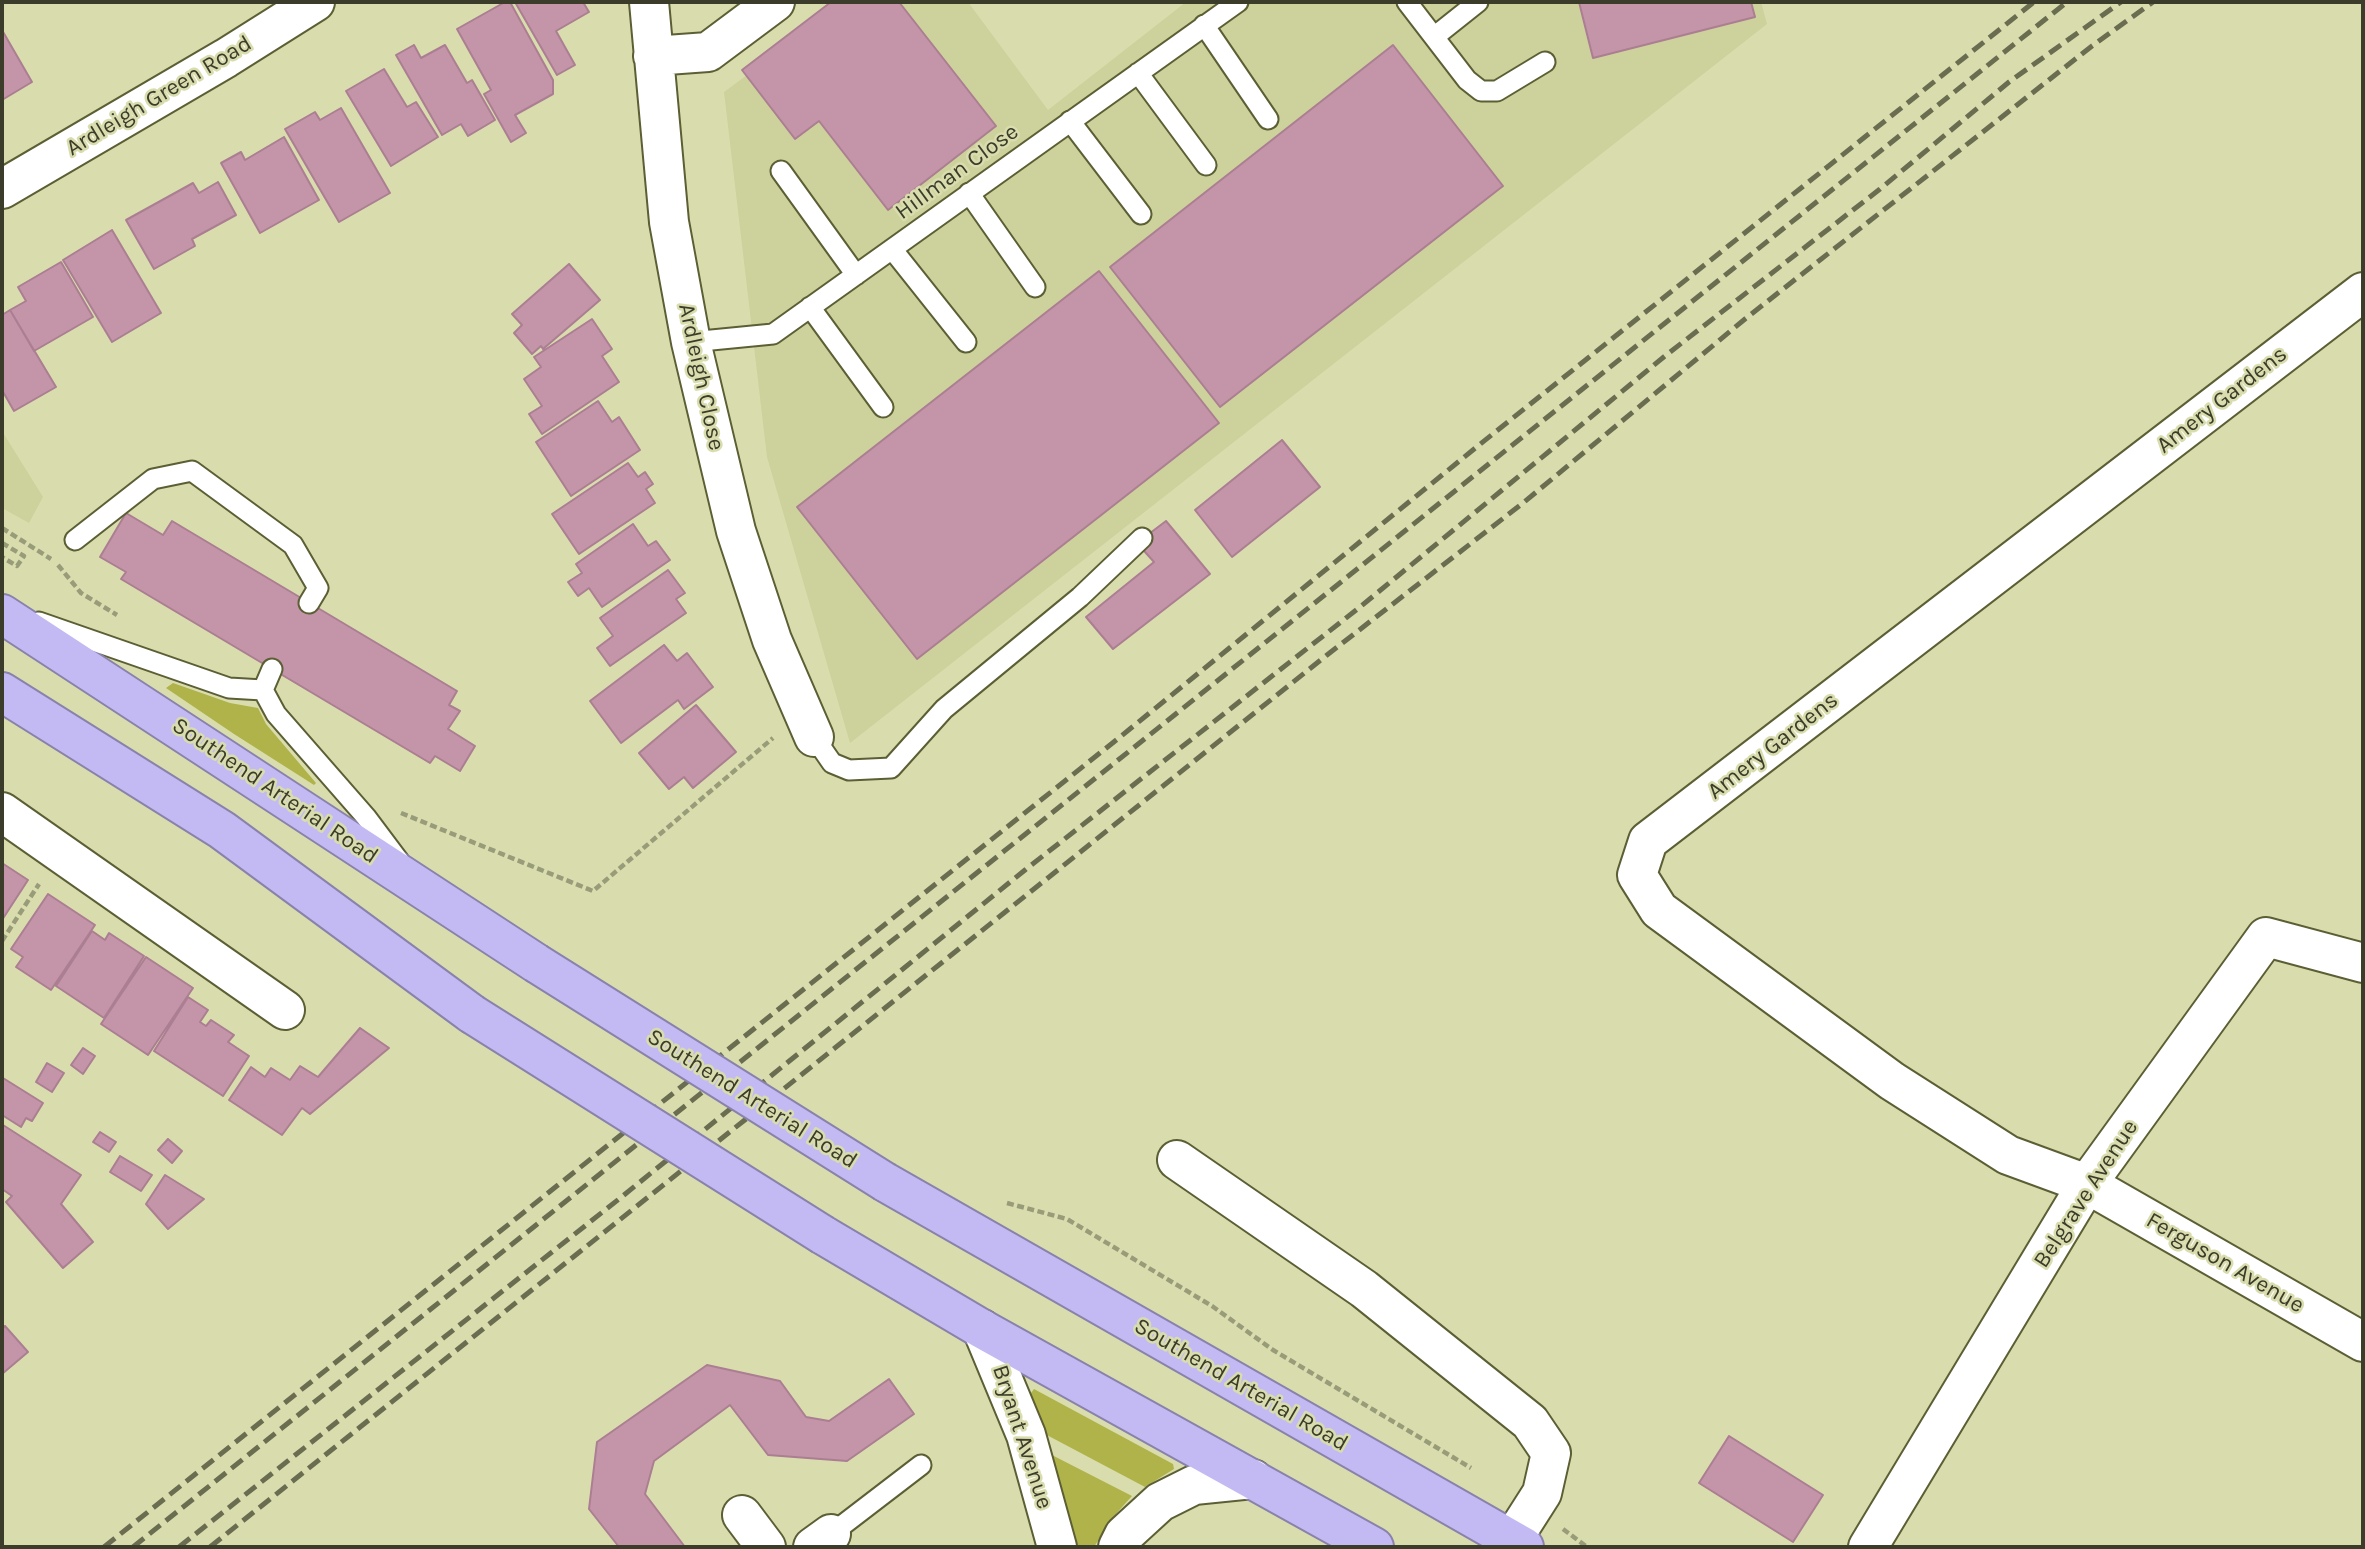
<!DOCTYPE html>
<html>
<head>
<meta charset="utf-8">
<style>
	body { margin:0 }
	#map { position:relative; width:2365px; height:1549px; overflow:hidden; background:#d9ddae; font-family:Karla,sans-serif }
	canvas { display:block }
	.frame { position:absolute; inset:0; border:4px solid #3b3c29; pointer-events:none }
</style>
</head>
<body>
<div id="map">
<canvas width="2365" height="1549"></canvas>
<div class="frame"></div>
</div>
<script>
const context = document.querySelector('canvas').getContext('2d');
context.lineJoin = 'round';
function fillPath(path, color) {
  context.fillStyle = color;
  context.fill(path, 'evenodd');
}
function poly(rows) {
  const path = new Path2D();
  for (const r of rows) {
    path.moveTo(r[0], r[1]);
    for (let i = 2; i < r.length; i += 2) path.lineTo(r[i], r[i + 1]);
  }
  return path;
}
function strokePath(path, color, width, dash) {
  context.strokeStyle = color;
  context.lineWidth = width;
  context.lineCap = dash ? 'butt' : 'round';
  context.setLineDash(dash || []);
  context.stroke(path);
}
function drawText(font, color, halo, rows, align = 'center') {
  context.font = font + ' Karla,sans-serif';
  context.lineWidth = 5;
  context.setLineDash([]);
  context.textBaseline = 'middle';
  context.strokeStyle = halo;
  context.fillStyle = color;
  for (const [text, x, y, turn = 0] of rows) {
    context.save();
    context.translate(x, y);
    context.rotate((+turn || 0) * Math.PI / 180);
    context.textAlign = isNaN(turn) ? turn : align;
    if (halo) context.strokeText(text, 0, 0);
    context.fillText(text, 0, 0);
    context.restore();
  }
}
const built = poly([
	[846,2,968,2,1048,110,1186,2,1761,2,1767,24,850,743,767,457,724,92],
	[2,431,43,497,29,523,2,508]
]);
const green = poly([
	[173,683,230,703,258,708,266,724,316,783,314,785,234,734,166,688],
	[1034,1389,1173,1464,1174,1469,1145,1487,1043,1433,1028,1397],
	[1048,1453,1132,1496,1114,1516,1094,1547,1073,1547]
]);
const building = poly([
	[505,2,510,2,553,80,553,94,515,115,526,133,511,142,484,94,491,90,457,29,505,2],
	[515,2,583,2,589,12,556,31,575,65,557,75,515,2],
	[831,2,899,2,996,126,888,210,819,121,795,139,742,70,831,2],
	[1579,2,1751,2,1755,17,1593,58,1579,2],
	[2,30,32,82,2,100,2,30],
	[414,45,421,58,445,45,467,83,472,80,495,120,468,136,461,124,442,135,396,55,414,45],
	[1393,45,1503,186,1220,407,1110,267,1393,45],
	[384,69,407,107,416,102,438,137,391,166,346,91,384,69],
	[341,108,390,193,339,222,285,129,315,112,320,120,341,108],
	[284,137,319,200,260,233,221,163,241,152,245,160,284,137],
	[218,182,236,215,192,239,195,246,154,269,126,220,193,183,199,193,218,182],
	[112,230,161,313,112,342,63,260,112,230],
	[61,262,93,317,34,351,10,310,26,301,18,287,61,262],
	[569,264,600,300,543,349,541,346,532,354,514,333,522,325,512,314,569,264],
	[1099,271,1219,423,917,659,797,507,1099,271],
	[10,310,56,387,14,411,2,390,2,315,10,310],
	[592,319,612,349,602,356,619,382,542,434,529,414,542,406,524,379,541,367,534,357,592,319],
	[598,401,612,422,619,417,640,450,571,496,536,442,598,401],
	[1282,440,1320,487,1232,557,1195,510,1282,440],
	[628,463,638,477,645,472,653,484,646,489,655,503,579,554,552,514,628,463],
	[126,513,163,535,172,521,457,691,449,705,460,711,448,729,475,746,460,771,435,756,430,763,121,579,126,572,100,557,126,513],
	[1166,521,1210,574,1113,649,1086,617,1154,562,1137,543,1166,521],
	[633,524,648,546,656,541,670,560,602,607,589,588,578,596,568,582,582,573,576,564,633,524],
	[668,570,685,593,676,599,686,613,610,666,597,648,613,636,600,618,668,570],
	[664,645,677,661,687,653,713,687,684,709,678,700,621,743,590,701,664,645],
	[696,705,736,752,693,788,684,777,669,789,639,753,696,705],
	[2,863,28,880,2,920,2,863],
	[48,894,95,925,51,990,16,967,23,957,11,949,48,894],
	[92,931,105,940,109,933,144,956,104,1018,56,986,92,931],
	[146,957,193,988,148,1055,101,1024,146,957],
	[188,997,208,1010,200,1022,206,1026,211,1020,234,1035,228,1042,249,1056,223,1096,154,1051,188,997],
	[360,1028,389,1048,310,1114,302,1108,282,1135,229,1100,251,1067,265,1077,271,1068,290,1080,300,1066,318,1077,360,1028],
	[83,1048,95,1056,83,1074,71,1065,83,1048],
	[47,1063,64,1073,52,1092,36,1082,47,1063],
	[3,1078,43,1103,32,1121,26,1118,21,1127,2,1115,3,1078],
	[3,1125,81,1175,61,1204,93,1242,63,1268,6,1202,12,1196,2,1189,3,1125],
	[100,1132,116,1142,109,1152,93,1142,100,1132],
	[168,1139,182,1151,172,1163,158,1150,168,1139],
	[120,1156,152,1175,141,1191,110,1172,120,1156],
	[165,1175,204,1199,168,1229,146,1204,165,1175],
	[5,1326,28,1352,2,1374,2,1329,5,1326],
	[707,1365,780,1381,806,1417,829,1421,889,1379,914,1414,847,1461,768,1455,730,1405,654,1461,645,1494,685,1547,619,1547,589,1509,597,1442,707,1365],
	[1729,1436,1823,1495,1793,1542,1699,1483,1729,1436]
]);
const path = poly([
	[2,528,51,559],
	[2,543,24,556,17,566,2,557],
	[58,565,81,593,117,615],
	[401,813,593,891,773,738],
	[2,941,39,884],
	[1007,1203,1067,1219,1212,1306,1273,1350,1471,1468],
	[1563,1529,1587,1547]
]);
const service = poly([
	[1407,2,1467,80,1481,91,1497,91,1545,62],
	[1204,25,1268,119],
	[1434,37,1478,2],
	[1138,73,1206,165],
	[1070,121,1141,214],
	[781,171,856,275],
	[969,193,1035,287],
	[892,249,966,342],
	[810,307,883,407],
	[691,342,773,334,1238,2],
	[75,540,153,479,192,471,293,545,318,588,309,603],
	[39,622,229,688,263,690],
	[263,690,276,714,366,817,399,861],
	[263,690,272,669],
	[814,737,832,763,849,770,891,768,944,709,1080,597,1142,538],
	[831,1534,921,1465]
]);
const minor = poly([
	[649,2,669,222,691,342,736,531,772,640,814,737],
	[653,56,708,52,775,2],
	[2363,292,1648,841,1637,875,1659,910,1892,1081,2008,1155,2087,1184,2363,1342],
	[2,812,285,1010],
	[1177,1160,1364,1289,1530,1422,1551,1453,1542,1493,1512,1540],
	[742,1515,766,1547],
	[813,1547,831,1534],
	[1868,1547,2087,1184,2266,937,2363,963]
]);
const tertiary = poly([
	[2,189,226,58,315,2],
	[982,1329,1026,1435,1057,1547],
	[1118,1547,1124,1535,1160,1502,1194,1485,1253,1479]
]);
const trunk = poly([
	[2,614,536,963],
	[2,692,222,830,472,1014],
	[885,1182,1524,1547],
	[823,1235,982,1329,1374,1547]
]);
const rail = poly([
	[104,1547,1120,737,1479,445,2034,2],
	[133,1547,2067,2],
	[179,1547,619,1199,1025,870,1360,607,1665,356,1880,189,2009,82,2121,2],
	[210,1547,1327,655,1523,503,1745,319,2092,46,2153,2]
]);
const trunkBridge = poly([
	[536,963,885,1182],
	[472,1014,823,1235]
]);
const streetNames = [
	["Ardleigh Green Road",159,96,-31],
	["Hillman Close",957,172,-36],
	["Ardleigh Close",701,377,78],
	["Amery Gardens",2222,400,-38],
	["Amery Gardens",1773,746,-38],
	["Southend Arterial Road",275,791,34],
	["Southend Arterial Road",752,1099,32],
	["Belgrave Avenue",2086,1194,-57],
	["Ferguson Avenue",2225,1263,30],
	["Southend Arterial Road",1241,1385,30],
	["Bryant Avenue",1022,1437,72]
];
fillPath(built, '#cdd19b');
fillPath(green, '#afb349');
fillPath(building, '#c495a9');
strokePath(building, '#ab7e91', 2);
strokePath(service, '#5c5e34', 23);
strokePath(minor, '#5c5e34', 42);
strokePath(tertiary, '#5c5e34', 42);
strokePath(trunk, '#8a82ab', 42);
strokePath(path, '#999c78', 4.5, [7, 3.5]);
strokePath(service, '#fff', 19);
strokePath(minor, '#fff', 38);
strokePath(tertiary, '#fff', 38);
strokePath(trunk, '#c3baf4', 38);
strokePath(rail, '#6b6d51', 5, [14, 7]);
strokePath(trunkBridge, '#8a82ab', 42, []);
strokePath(trunkBridge, '#c3baf4', 38);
drawText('23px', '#3b3c29', '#d9ddae', streetNames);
</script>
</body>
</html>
